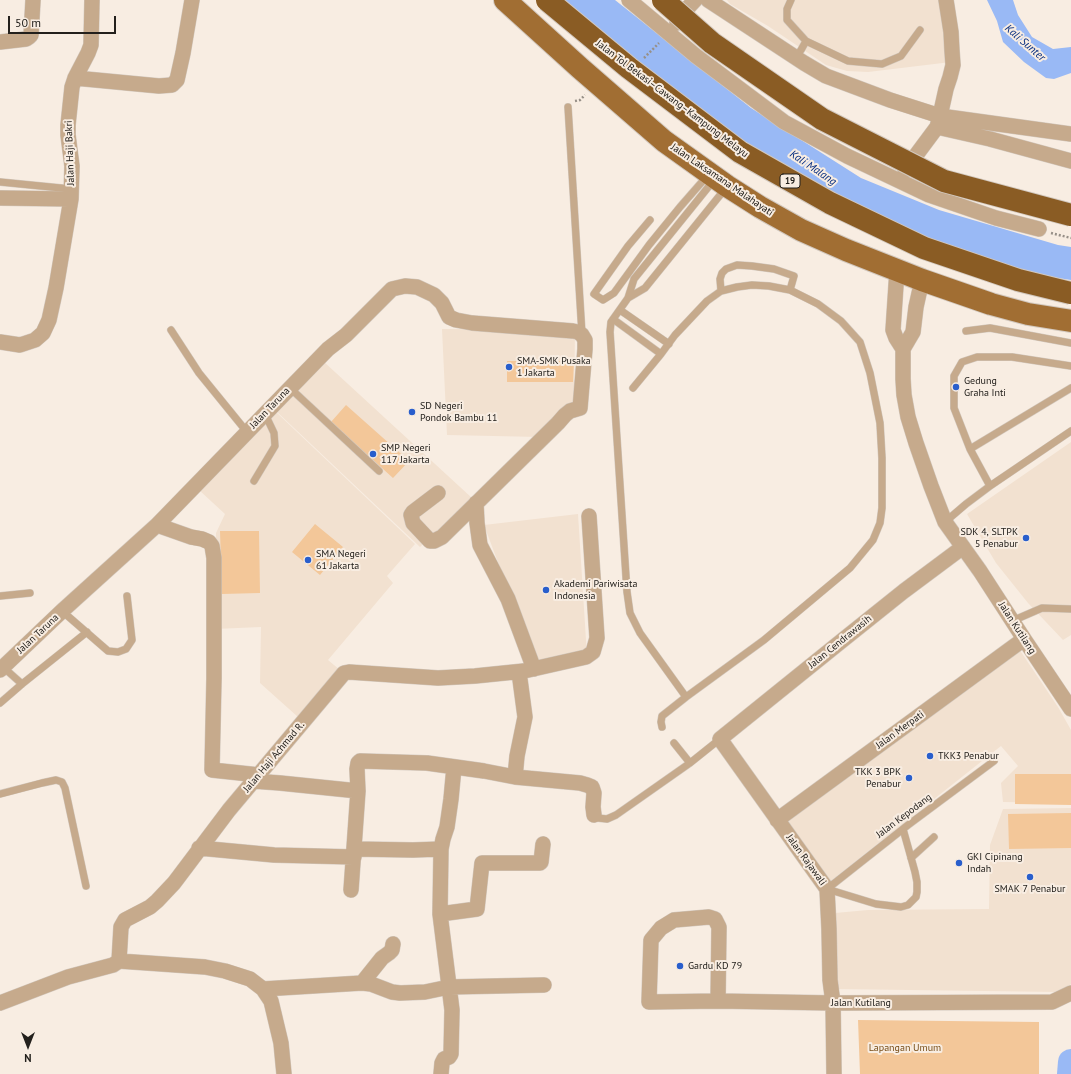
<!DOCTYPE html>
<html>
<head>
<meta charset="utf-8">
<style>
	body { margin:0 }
	#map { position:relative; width:1071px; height:1074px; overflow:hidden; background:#f8ede2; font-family:"PT Sans",sans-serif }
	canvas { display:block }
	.north { position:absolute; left:8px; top:1026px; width:40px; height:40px; -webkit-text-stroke:3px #f8ede2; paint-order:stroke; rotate:180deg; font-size:11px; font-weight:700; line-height:16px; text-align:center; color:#23201c }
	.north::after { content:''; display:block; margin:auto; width:14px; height:18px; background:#23201c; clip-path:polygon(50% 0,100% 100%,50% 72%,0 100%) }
	.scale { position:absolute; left:8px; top:16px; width:108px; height:18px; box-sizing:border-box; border:2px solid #23201c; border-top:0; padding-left:5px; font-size:12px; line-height:14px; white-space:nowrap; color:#23201c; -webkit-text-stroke:3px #f8ede2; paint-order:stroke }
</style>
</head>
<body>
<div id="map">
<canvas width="1071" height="1074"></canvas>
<div class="north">N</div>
<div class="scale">50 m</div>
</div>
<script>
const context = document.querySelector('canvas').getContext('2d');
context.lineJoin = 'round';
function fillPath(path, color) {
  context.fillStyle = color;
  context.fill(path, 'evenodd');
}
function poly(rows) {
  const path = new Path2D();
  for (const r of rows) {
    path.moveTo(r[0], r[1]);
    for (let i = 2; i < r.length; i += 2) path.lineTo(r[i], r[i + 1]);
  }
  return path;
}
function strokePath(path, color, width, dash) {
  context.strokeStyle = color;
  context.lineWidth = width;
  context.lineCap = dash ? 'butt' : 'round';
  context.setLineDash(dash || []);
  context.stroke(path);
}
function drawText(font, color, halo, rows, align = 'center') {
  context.font = font + ' "PT Sans",sans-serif';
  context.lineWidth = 4;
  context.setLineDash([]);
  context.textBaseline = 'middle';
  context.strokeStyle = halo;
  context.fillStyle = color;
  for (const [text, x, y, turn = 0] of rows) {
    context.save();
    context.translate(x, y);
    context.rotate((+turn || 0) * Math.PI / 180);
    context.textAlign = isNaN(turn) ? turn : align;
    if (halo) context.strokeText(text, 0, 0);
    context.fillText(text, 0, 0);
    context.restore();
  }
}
const built = poly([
	[727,0,945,0,951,62,868,72,847,71,826,65,768,26,730,4],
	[442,329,575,330,574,404,540,437,447,435],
	[323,361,472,498,420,547,276,411],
	[275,411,415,544,387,576,393,583,328,660,340,670,298,717,260,683,261,627,215,629,216,533,225,514,199,490],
	[1071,442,1071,635,1063,640,1028,603,996,563,967,514],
	[578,514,587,656,535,661,484,525],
	[1019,649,1058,707,1071,730,1071,803,1003,802,1001,783,1018,766,1001,746,828,883,782,822],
	[1071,808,1071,984,1070,985,1059,992,835,989,835,913,868,910,989,909,990,845,1003,809]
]);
const green = poly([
	[507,361,574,361,573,382,507,382],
	[346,405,409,461,393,478,331,422],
	[315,524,343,547,320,575,292,552],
	[220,531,259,531,260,593,222,594],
	[1015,774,1071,774,1071,805,1015,804],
	[1071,813,1071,848,1009,849,1008,814],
	[858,1020,1039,1022,1039,1074,860,1074]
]);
const water = poly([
	[560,0,615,0,751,108,861,178,939,210,1058,245,1071,247,1071,280,1038,275,988,263,880,222,731,139],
	[987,0,1013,0,1018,15,1032,37,1053,49,1071,47,1071,73,1054,79,1046,78,1024,62,1003,42,997,21]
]);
const river = poly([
	[1070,1074,1071,1062]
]);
const path = poly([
	[644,58,659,43],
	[575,101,580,100,585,95],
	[1051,233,1071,238]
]);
const service = poly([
	[791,0,787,9,787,20,806,41,801,50,795,58],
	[806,41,848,61,882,64,901,56,920,30],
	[568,107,582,334],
	[0,182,71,189],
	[650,220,628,246,594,294,603,300,614,293,649,245,680,207,708,175],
	[721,291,720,279,722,273,726,269,737,265,752,266,774,269,794,276,790,290],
	[628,298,645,288,725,189],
	[620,310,669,344],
	[613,319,661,354],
	[171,330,199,373,247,432],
	[966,331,990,328,1071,343],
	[290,388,379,471],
	[633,388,661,354,675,335,707,301,721,291,737,287,752,285,769,286,790,290,818,304,841,321,860,342,870,373,880,423,882,458,882,508,880,523,873,540,850,568,764,640,686,697,662,716,661,722,662,727],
	[970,449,1071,388],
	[254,481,275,446,274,433,265,414],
	[990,486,970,449,954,408,954,376,962,362,977,357,1012,357,1071,366],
	[945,522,966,504,990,486,1071,431],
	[0,596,30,593],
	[62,611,108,651,118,652,126,649,132,640,127,596],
	[1012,621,1042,608,1071,609],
	[3,667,22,684],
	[686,697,640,633,630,613,627,592,610,332,611,322,628,298,634,279,714,180],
	[0,703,22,684,87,632],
	[674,743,690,763],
	[0,794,42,783,56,780,62,782,65,788,86,886],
	[594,815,598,818,607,819,616,815,690,763,720,739],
	[911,858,934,837],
	[827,889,908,825,994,761],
	[827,889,876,904,901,907,908,905,916,897,917,892,917,882,915,872,903,829]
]);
const minor = poly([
	[629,0,696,56,784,122,847,156,929,195,996,218,1039,229],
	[708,0,804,63,826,76,890,100,940,116,1071,134],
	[677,23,684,12,695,0],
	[0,42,26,39,29,37,31,35,33,0],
	[75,78,159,86,172,85,177,80,183,53,192,0],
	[937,127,990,139,1071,161],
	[905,170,937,127,940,116,946,89,950,77,953,65,952,51,951,32,946,0],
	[0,198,71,199],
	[897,270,893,330,896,338,903,349],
	[922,280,916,307,913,332,903,349,903,379,904,395,908,417,916,443,931,486,945,522,980,571,1024,639,1071,709],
	[0,342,20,345,35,340,43,333,49,320,56,288,71,199,72,166,68,135,68,125,72,87,75,78,88,53,91,45,92,0],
	[476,503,477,523,480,545,508,599,534,669],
	[157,525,191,537,202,539,209,542,212,546,214,558,214,678,212,770,259,775],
	[0,670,62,611,157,525,328,349,346,335,392,289,405,286,417,287,434,295,442,303,449,317,456,320,472,323,573,331,578,332,582,335,585,340,585,349,580,408,570,411,565,415,558,423,442,537,434,541,430,541,413,523,411,515,413,512,438,493],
	[515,777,517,756,525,717,519,672],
	[253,781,280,783,358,791],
	[777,820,1024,639],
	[199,848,274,855,354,857],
	[354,849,413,850,441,849],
	[351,890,358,791,357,769,358,763,360,761,427,763,484,771,515,777,580,783,587,785,592,787,594,793,593,807,594,815],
	[440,914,441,849,443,839,447,827,451,799,454,767],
	[119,961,205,967,225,971,250,979,263,989,271,1001,281,1043,284,1074],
	[362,983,371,984,392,992,400,993,425,992,449,987,544,985],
	[263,989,362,983,382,958,389,953,392,950,393,944],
	[718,1001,719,927,715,919,709,917,674,920,661,928,651,940,649,1002,718,1001,833,1003,1052,1002,1071,993],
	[0,1003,68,977,113,965,119,961,121,927,125,920,150,907,157,901,174,883,229,810,344,673,349,672,438,678,475,676,524,671,586,657,593,652,597,638,589,516],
	[441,1074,442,1063,444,1059,449,1057,451,1054,452,1010,440,914,477,909,482,863,540,863,541,862,543,844],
	[834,1074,833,1003,830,980,829,929,827,889,720,739,844,639,904,591,963,547]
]);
const primary = poly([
	[505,0,580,68,664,141,727,186,760,207,801,230,846,250,922,280,991,304,1028,314,1071,321]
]);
const motorwayBridge = poly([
	[547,0,629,68,740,152,830,203,924,248,1018,280,1071,293],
	[663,0,712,43,822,119,944,181,1071,215]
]);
const markers = [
	[509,367,4,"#295ecc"],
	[956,387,4,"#295ecc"],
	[412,412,4,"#295ecc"],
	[373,454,4,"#295ecc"],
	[1026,538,4,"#295ecc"],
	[308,560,4,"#295ecc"],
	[546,590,4,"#295ecc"],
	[930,756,4,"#295ecc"],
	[909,778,4,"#295ecc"],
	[959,863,4,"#295ecc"],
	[1030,877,4,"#295ecc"],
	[680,966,4,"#295ecc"]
];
const shields = [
	[790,181,20]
];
const shieldNames = [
	["19",790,181]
];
const streetNames = [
	["Jalan Tol Bekasi–Cawang–Kampung Melayu",672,99,37],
	["Jalan Haji Bakri",70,153,-92],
	["Jalan Laksamana Malahayati",722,180,34],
	["Jalan Taruna",270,408,-46],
	["Jalan Kutilang",1017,628,57],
	["Jalan Taruna",38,634,-43],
	["Jalan Cendrawasih",840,642,-39],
	["Jalan Merpati",900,730,-36],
	["Jalan Haji Achmad R.",274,757,-50],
	["Jalan Kepodang",904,816,-37],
	["Jalan Rajawali",806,860,54],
	["Jalan Kutilang",861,1003]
];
const poiNames = [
	["SMA-SMK Pusaka",517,361],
	["1 Jakarta",517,373],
	["Gedung",964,381],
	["Graha Inti",964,393],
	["SD Negeri",420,406],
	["Pondok Bambu 11",420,418],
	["SMP Negeri",381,448],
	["117 Jakarta",381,460],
	["SDK 4, SLTPK",1018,532,"right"],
	["5 Penabur",1018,544,"right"],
	["SMA Negeri",316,554],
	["61 Jakarta",316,566],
	["Akademi Pariwisata",554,584],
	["Indonesia",554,596],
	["TKK3 Penabur",938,756],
	["TKK 3 BPK",901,772,"right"],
	["Penabur",901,784,"right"],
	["GKI Cipinang",967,857],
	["Indah",967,869],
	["SMAK 7 Penabur",1030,889,"center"],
	["Gardu KD 79",688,966]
];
const parkNames = [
	["Lapangan Umum",905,1048]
];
const waterNames = [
	["Kali Sunter",1025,43,41],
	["Kali Malang",813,168,34]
];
fillPath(built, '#f2e1d0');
fillPath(green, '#f3c799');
fillPath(water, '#99b9f5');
strokePath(river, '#99b9f5', 26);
strokePath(service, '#d2c8be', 8);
strokePath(minor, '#d2c8be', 16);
strokePath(primary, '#d2c8be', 24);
strokePath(path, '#979088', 2.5, [2, 2]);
strokePath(service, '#c6aa8c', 7);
strokePath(minor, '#c6aa8c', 15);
strokePath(primary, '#a16e33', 22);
strokePath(motorwayBridge, '#d2c8be', 24, []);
strokePath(motorwayBridge, '#8a5c24', 22);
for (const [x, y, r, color] of markers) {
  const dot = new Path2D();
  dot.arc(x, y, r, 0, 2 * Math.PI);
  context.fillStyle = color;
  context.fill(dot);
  strokePath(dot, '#f8ede2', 1.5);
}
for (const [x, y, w] of shields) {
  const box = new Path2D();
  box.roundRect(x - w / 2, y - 7, w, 14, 3);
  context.fillStyle = '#f8ede2';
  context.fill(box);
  strokePath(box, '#23201c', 1);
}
drawText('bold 9px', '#23201c', null, shieldNames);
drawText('10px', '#23201c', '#f8ede2', streetNames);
drawText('10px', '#23201c', '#f8ede2', poiNames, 'left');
drawText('10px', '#774d17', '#f8ede2', parkNames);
drawText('italic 11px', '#052c7f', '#f8ede2', waterNames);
</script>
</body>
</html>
